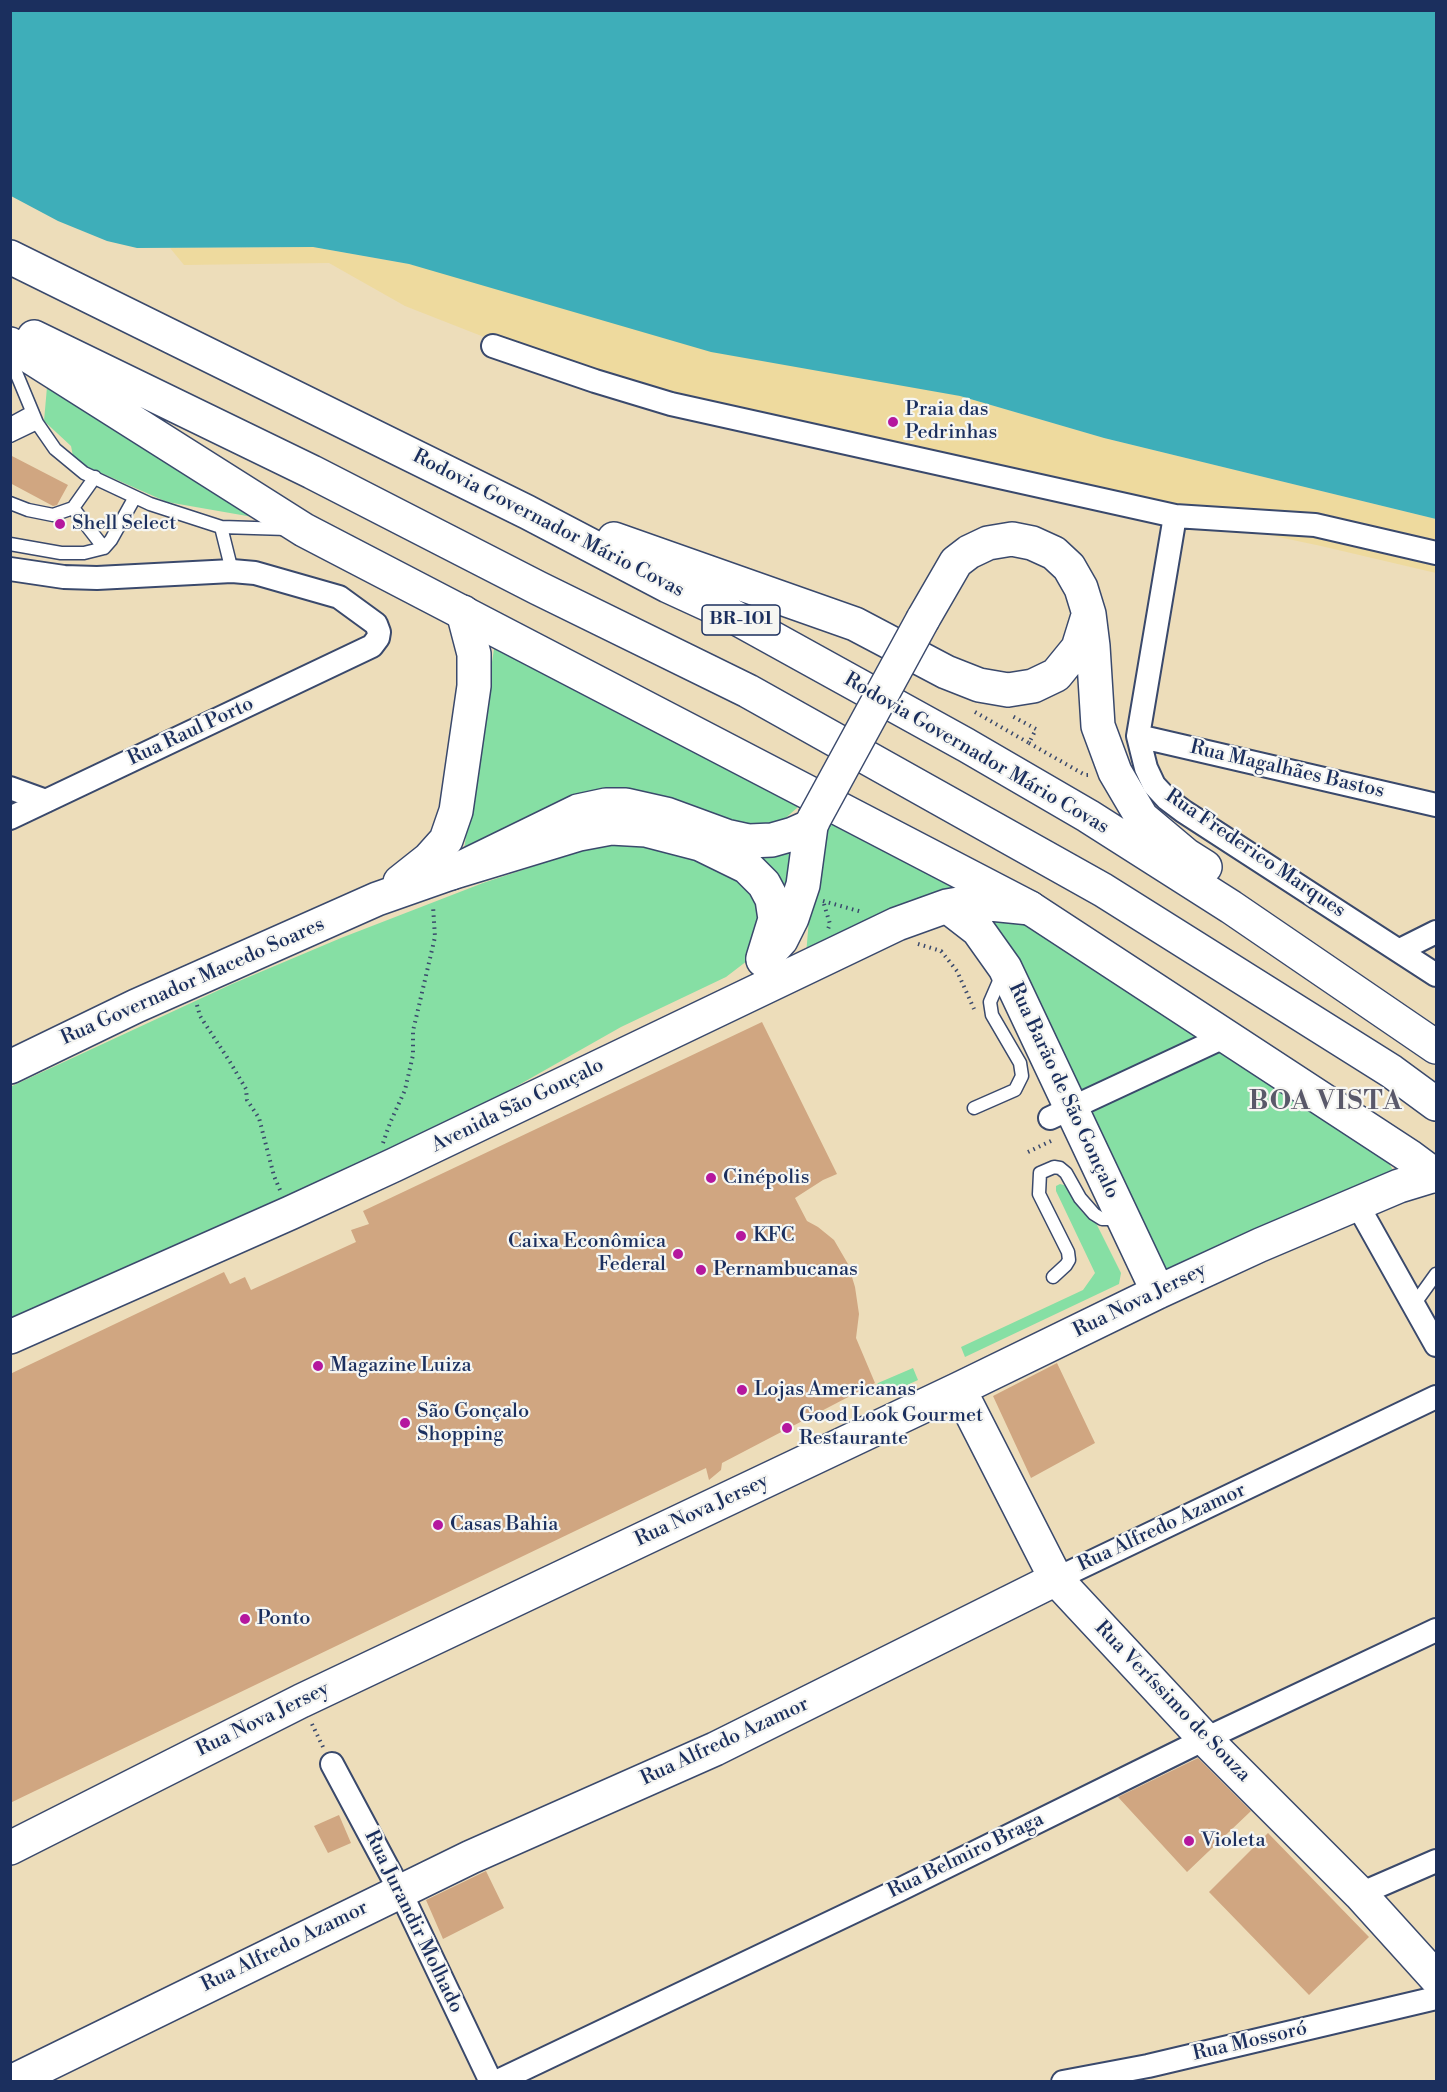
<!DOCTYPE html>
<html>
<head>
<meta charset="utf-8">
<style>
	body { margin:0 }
	#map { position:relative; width:1447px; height:2092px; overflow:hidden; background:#edddba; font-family:"Libre Bodoni",serif }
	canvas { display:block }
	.frame { position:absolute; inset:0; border:12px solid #1b2f5e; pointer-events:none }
</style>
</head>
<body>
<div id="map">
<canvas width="1447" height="2092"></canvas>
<div class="frame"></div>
</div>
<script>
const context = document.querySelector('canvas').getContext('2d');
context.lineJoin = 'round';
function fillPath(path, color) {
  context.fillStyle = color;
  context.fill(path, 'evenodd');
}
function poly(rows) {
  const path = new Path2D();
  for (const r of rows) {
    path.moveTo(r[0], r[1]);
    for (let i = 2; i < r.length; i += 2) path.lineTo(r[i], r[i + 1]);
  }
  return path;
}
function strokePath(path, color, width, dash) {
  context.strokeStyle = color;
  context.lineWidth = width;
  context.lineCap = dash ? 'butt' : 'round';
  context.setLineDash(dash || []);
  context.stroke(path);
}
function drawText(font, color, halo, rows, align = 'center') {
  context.font = font + ' "Libre Bodoni",serif';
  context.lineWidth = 4.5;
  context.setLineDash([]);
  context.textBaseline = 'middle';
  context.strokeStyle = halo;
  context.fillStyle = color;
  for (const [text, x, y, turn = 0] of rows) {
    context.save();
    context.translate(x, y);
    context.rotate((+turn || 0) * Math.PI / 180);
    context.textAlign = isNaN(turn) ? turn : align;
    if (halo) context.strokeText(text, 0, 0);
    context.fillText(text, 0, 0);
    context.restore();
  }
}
const green = poly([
	[47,387,270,520,167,502,74,461,71,446,44,421],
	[495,642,802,799,797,808,782,821,751,827,618,791,462,863],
	[828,816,979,892,806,955,812,883],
	[799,838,791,901,746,848],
	[625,841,683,855,753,887,765,903,760,951,726,977,621,1027,471,1112,11,1323,10,1087,232,984,341,938,483,883,589,848],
	[973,913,1026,918,1382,1151,1394,1172,1166,1279],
	[1060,1184,1067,1186,1076,1204,1083,1213,1094,1219,1121,1273,1119,1284,965,1357,961,1347,1083,1290,1095,1273,1056,1191,1056,1186],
	[913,1368,918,1380,892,1392,883,1392,875,1388,878,1383]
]);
const sand = poly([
	[313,247,409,264,912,386,960,396,1104,438,1436,519,1436,573,1321,546,660,406,405,306,329,263,184,265,170,248]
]);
const water = poly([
	[10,11,1436,11,1436,519,1104,438,960,396,711,352,409,264,313,247,137,248,107,241,58,221,11,196]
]);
const building = poly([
	[10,455,68,485,57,505,53,506,10,483],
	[762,1022,837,1174,823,1180,795,1198,807,1221,818,1227,834,1240,848,1264,855,1287,859,1314,856,1338,875,1383,722,1463,721,1470,709,1480,706,1468,10,1803,10,1374,224,1272,230,1284,245,1277,251,1290,356,1242,351,1230,369,1224,363,1211],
	[1057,1363,1095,1443,1031,1478,993,1396],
	[1198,1758,1251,1811,1187,1872,1118,1797],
	[339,1815,351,1843,328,1853,314,1826],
	[1268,1833,1369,1937,1309,1995,1209,1892],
	[486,1871,504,1908,443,1939,426,1900]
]);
const path = poly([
	[975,712,1029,743,1036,729,1012,716],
	[1029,743,1085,775,1090,775],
	[823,901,862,912],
	[824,904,830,924,828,929],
	[918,944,941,951,957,971,974,1009],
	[197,1005,200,1016,230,1062,246,1089,247,1100,259,1118,274,1176,280,1190],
	[383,1143,390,1123,405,1090,413,1055,413,1031,435,937,433,906],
	[1028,1152,1055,1139],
	[312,1724,323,1747]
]);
const lane = poly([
	[10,358,37,423,55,449,84,473,150,504,221,527,287,529],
	[10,424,32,412],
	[10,436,37,423],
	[10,503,28,510,53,515,73,508,95,477],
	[73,508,104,548],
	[221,527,232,571],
	[10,544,61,553,84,553,104,548,111,540,135,497],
	[974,1108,1015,1090,1022,1076,1020,1063,992,1015,990,1002,1003,972],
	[1053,1277,1066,1265,1069,1260,1068,1252,1039,1194,1040,1173,1054,1167,1060,1168,1066,1173,1080,1198,1094,1214,1102,1219,1121,1219],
	[1413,1306,1436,1274]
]);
const street = poly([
	[493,346,595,381,671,404,1175,516,1315,525,1436,553],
	[1175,516,1138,736,1146,768,1154,785,1167,799,1183,811,1436,975],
	[10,569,64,577,97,578,232,571,255,573,339,597,376,624,379,632,378,638,372,646,10,818],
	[1138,736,1436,805],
	[10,788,46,801],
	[1400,950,1436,932],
	[1050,1118,1226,1036],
	[1357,1204,1436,1345],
	[1056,1579,1436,1397],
	[332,1764,400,1891,491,2082],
	[1360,1894,1436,1861],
	[496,2082,899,1890,1205,1739,1436,1630],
	[1063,2082,1148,2066,1436,1998]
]);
const secondary = poly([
	[400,882,429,859,446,840,456,811,474,686,474,654,463,612],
	[947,906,978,930,1005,968,1158,1292],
	[10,1067,136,1006,377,899,451,873,579,834,611,828,646,830,700,844,747,867,764,884,772,899,775,919,763,958],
	[10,1337,290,1213,394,1165,897,924,947,906,970,902,1030,908],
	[959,1389,1056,1579,1205,1739,1360,1894,1436,1978],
	[10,1848,301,1701,959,1389,1158,1292,1260,1245,1399,1186,1435,1175],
	[11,2082,471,1857,715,1749,1056,1579]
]);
const highway = poly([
	[10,257,527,512,668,586,729,614,966,745,1088,816,1231,907,1436,1047],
	[34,337,312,472,538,588,748,691,1103,890,1391,1071,1436,1104],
	[10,344,304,530,1030,908,1409,1156,1436,1176],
	[614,539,855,624,946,672,979,685,1008,690,1033,686,1056,675,1078,648,1087,619],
	[923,619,956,562,969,552,988,543,1012,539,1032,543,1054,553,1069,567,1081,588,1089,614,1093,646,1098,726,1115,772,1142,818,1186,855,1205,867],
	[451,873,578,811,606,805,626,805,666,814,726,836,749,841,772,840,793,834,811,826],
	[763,960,781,940,792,918,803,885,811,826,814,819]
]);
const highwayBridge = poly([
	[814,819,923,619]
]);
const markers = [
	[893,422,6,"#b5179e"],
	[60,524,6,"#b5179e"],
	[711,1178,6,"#b5179e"],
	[741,1236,6,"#b5179e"],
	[678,1254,6,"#b5179e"],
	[701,1270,6,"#b5179e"],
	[318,1366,6,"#b5179e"],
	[742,1390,6,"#b5179e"],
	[405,1423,6,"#b5179e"],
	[787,1428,6,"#b5179e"],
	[438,1525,6,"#b5179e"],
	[245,1619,6,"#b5179e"],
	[1189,1841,6,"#b5179e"]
];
const shields = [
	[741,620,78]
];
const shieldNames = [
	["BR-101",741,620]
];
const poiNames = [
	["Praia das",905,410],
	["Pedrinhas",905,433],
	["Shell Select",72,524],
	["Cinépolis",723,1178],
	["KFC",753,1236],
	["Caixa Econômica",666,1242,"right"],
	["Federal",666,1265,"right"],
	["Pernambucanas",713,1270],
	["Magazine Luiza",330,1366],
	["Lojas Americanas",754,1390],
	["São Gonçalo",417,1412],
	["Shopping",417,1435],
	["Good Look Gourmet",799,1416],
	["Restaurante",799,1439],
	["Casas Bahia",450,1525],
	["Ponto",257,1619],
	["Violeta",1201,1841]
];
const streetNames = [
	["Rodovia Governador Mário Covas",548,524,27],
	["Rua Raul Porto",191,732,-25],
	["Rodovia Governador Mário Covas",976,754,30],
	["Rua Magalhães Bastos",1287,770,13],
	["Rua Frederico Marques",1255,854,34],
	["Rua Governador Macedo Soares",193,982,-24],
	["Rua Barão de São Gonçalo",1063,1091,65],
	["Avenida São Gonçalo",518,1106,-26],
	["Rua Nova Jersey",1140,1301,-26],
	["Rua Nova Jersey",702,1511,-25],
	["Rua Alfredo Azamor",1162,1528,-25],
	["Rua Veríssimo de Souza",1172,1702,46],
	["Rua Nova Jersey",263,1720,-26],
	["Rua Alfredo Azamor",725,1742,-25],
	["Rua Belmiro Braga",966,1856,-26],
	["Rua Jurandir Molhado",413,1922,64],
	["Rua Alfredo Azamor",285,1947,-26],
	["Rua Mossoró",1250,2042,-13]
];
const districtNames = [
	["BOA VISTA",1326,1103]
];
fillPath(green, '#86dfa4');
fillPath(sand, '#eeda9e');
fillPath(water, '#3eaeb9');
fillPath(building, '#d0a681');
strokePath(lane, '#3a496c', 15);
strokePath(street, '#3a496c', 26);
strokePath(secondary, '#3a496c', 36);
strokePath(highway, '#3a496c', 36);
strokePath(path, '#3a496c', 4, [1.5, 4.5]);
strokePath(lane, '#fff', 12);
strokePath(street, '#fff', 22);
strokePath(secondary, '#fff', 33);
strokePath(highway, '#fff', 33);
strokePath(highwayBridge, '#3a496c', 36, []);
strokePath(highwayBridge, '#fff', 33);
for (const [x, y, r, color] of markers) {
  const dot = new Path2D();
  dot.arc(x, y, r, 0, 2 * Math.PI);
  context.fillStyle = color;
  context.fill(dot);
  strokePath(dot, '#f6f6f2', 2);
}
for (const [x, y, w] of shields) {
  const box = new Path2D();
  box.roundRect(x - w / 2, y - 15, w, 30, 4.5);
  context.fillStyle = '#f6f6f2';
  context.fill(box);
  strokePath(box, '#1b2f5e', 1.5);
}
drawText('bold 18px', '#1b2f5e', null, shieldNames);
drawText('20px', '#1b2f5e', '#f6f6f2', poiNames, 'left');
drawText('20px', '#1b2f5e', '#f6f6f2', streetNames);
context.letterSpacing = '1.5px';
drawText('bold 26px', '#5a596a', '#f6f6f2', districtNames);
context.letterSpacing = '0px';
</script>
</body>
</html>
